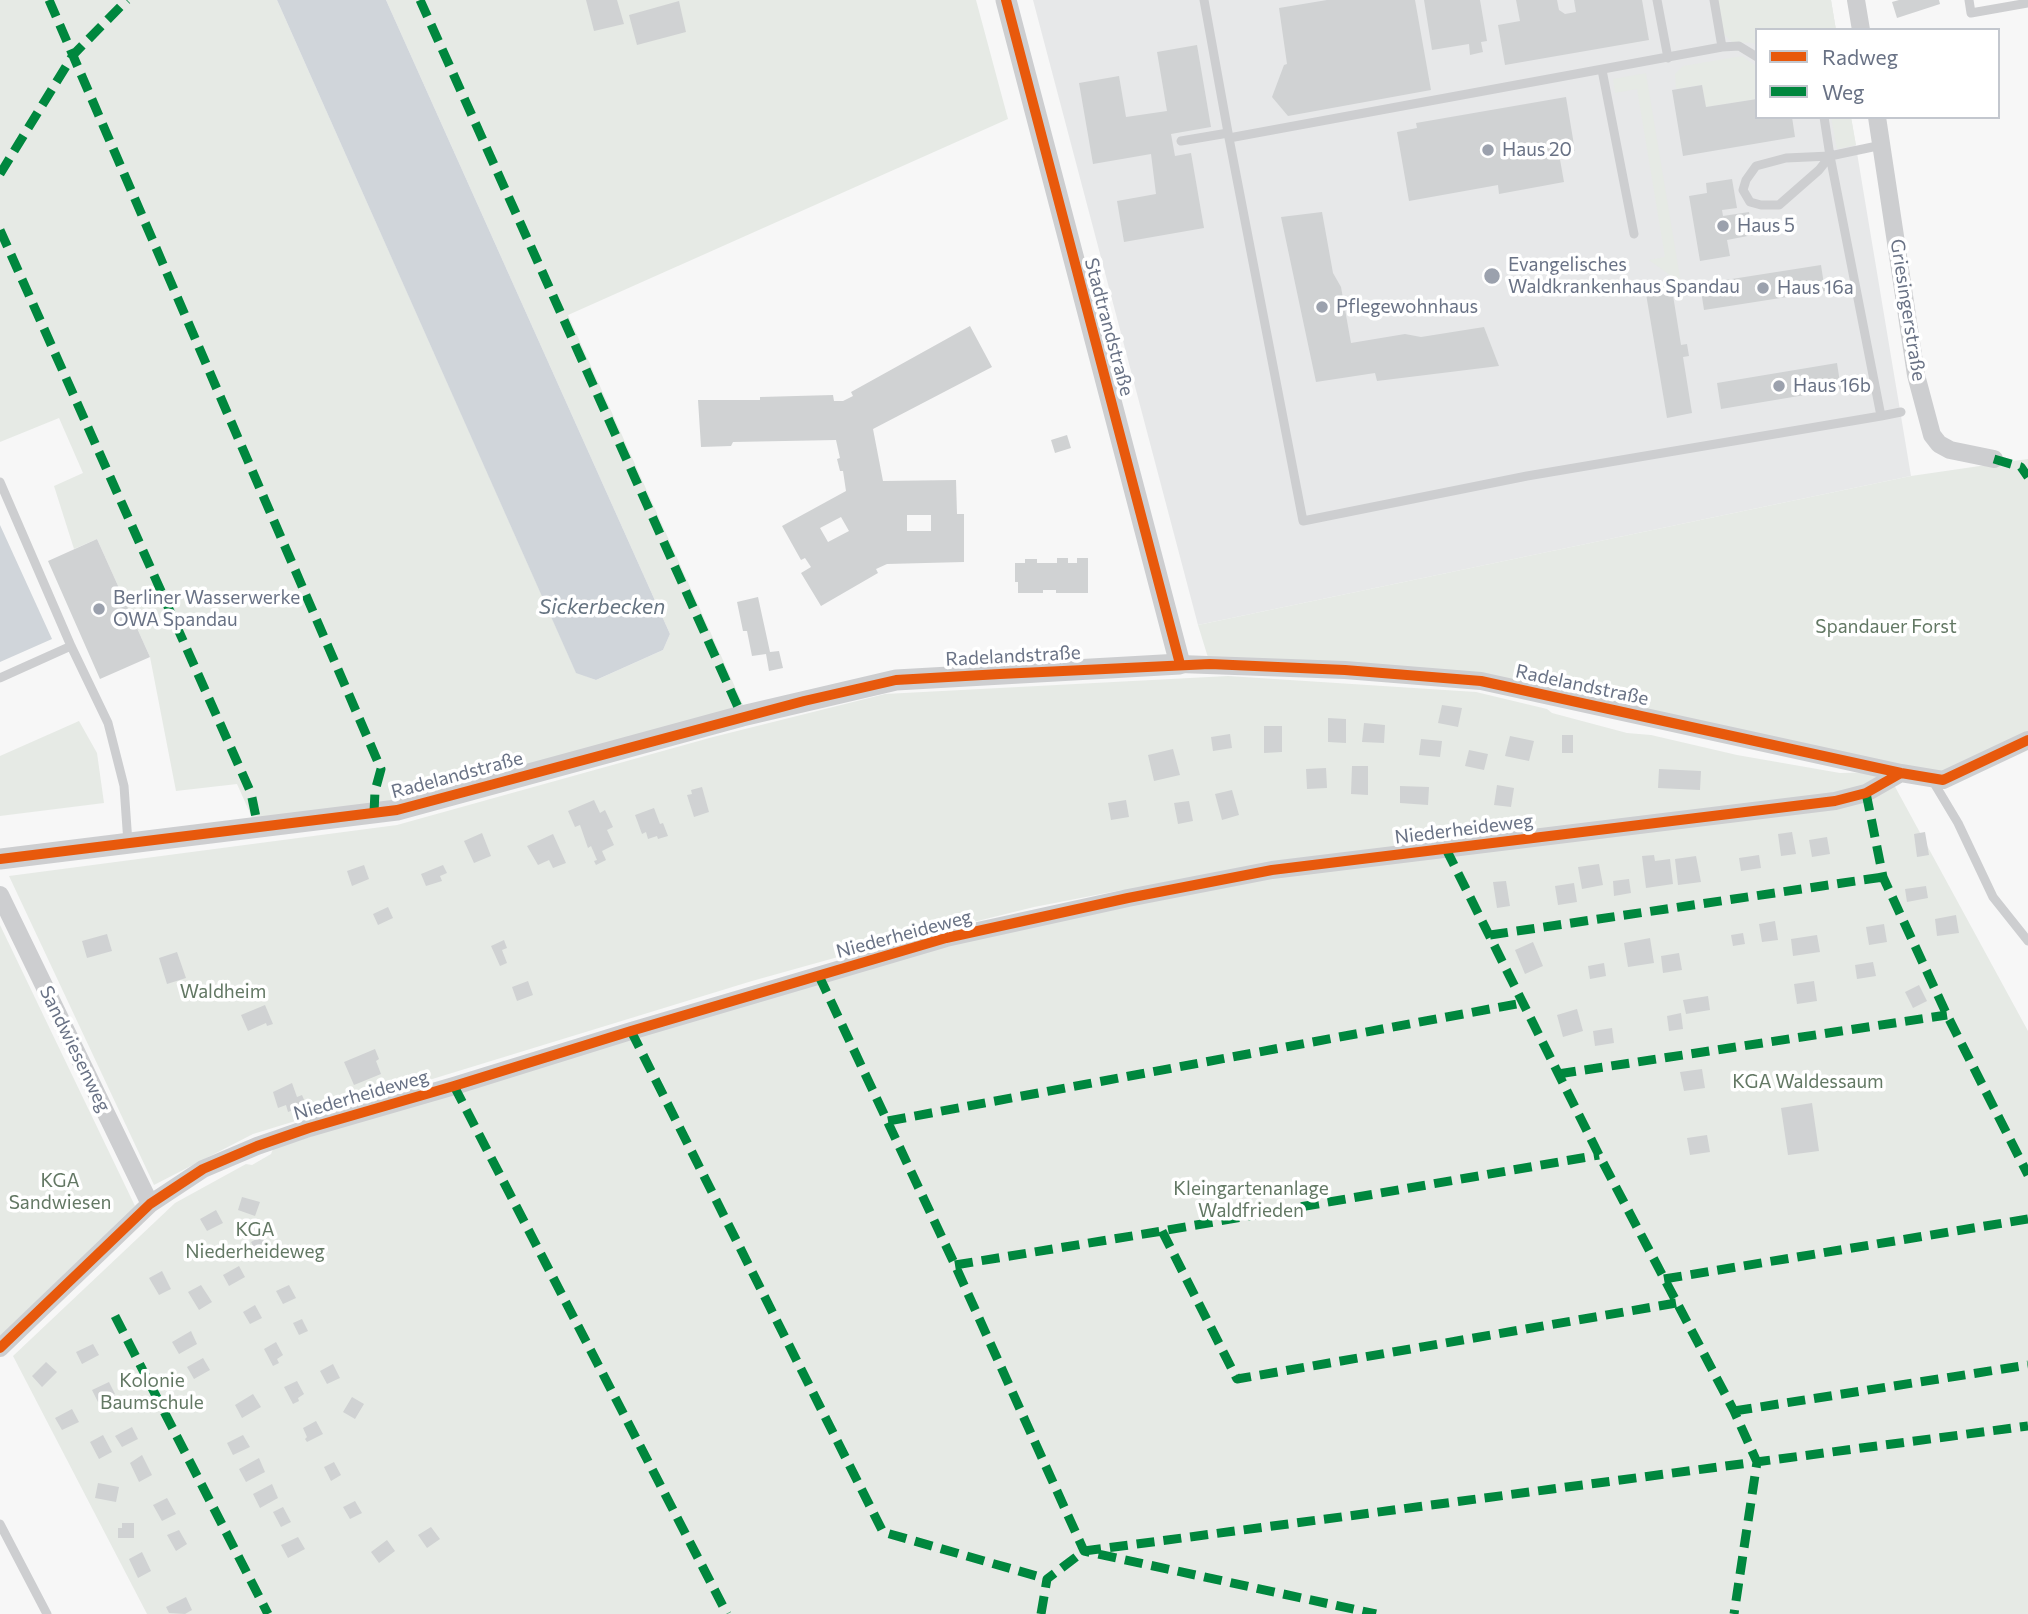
<!DOCTYPE html>
<html>
<head>
<meta charset="utf-8">
<style>
	body { margin:0 }
	#map { position:relative; width:2028px; height:1614px; overflow:hidden; background:#f7f7f7; font-family:Commissioner,sans-serif }
	canvas { display:block }
	.legend { position:absolute; left:1755px; top:28px; width:245px; height:91px; box-sizing:border-box; background:#fff; border:2px solid #c3c7ce; margin:0; padding:9px 12px; list-style:none; font-size:21px; color:#697285 }
	.legend li { display:flex; align-items:center; gap:14px; height:35px }
	.legend b { width:35px; border:2px solid #c3c7ce }
</style>
</head>
<body>
<div id="map">
<canvas width="2028" height="1614"></canvas>
<ul class="legend">
<li><b style="height:9px;background:#e8590c"></b>Radweg</li>
<li><b style="height:9px;background:#00873e"></b>Weg</li>
</ul>
</div>
<script>
const context = document.querySelector('canvas').getContext('2d');
context.lineJoin = 'round';
function fillPath(path, color) {
  context.fillStyle = color;
  context.fill(path, 'evenodd');
}
function poly(rows) {
  const path = new Path2D();
  for (const r of rows) {
    path.moveTo(r[0], r[1]);
    for (let i = 2; i < r.length; i += 2) path.lineTo(r[i], r[i + 1]);
  }
  return path;
}
function strokePath(path, color, width, dash) {
  context.strokeStyle = color;
  context.lineWidth = width;
  context.lineCap = dash ? 'butt' : 'round';
  context.setLineDash(dash || []);
  context.stroke(path);
}
function drawText(font, color, halo, rows, align = 'center') {
  context.font = font + ' Commissioner,sans-serif';
  context.lineWidth = 7;
  context.setLineDash([]);
  context.textBaseline = 'middle';
  context.strokeStyle = halo;
  context.fillStyle = color;
  for (const [text, x, y, turn = 0] of rows) {
    context.save();
    context.translate(x, y);
    context.rotate((+turn || 0) * Math.PI / 180);
    context.textAlign = isNaN(turn) ? turn : align;
    if (halo) context.strokeText(text, 0, 0);
    context.fillText(text, 0, 0);
    context.restore();
  }
}
const built = poly([
	[1033,0,1831,0,1836,30,1757,30,1757,117,1851,117,1911,476,1198,625]
]);
const green = poly([
	[0,0,277,0,576,672,596,680,663,650,670,634,386,0,976,0,1008,119,568,315,744,707,396,804,254,822,237,784,176,791,150,657,97,539,74,549,54,486,83,473,59,418,0,442],
	[1717,0,1831,0,1836,30,1757,30,1757,45,1753,43,1732,42,1723,33],
	[1742,56,1757,67,1757,99,1706,107,1702,85,1676,89,1675,74,1683,66],
	[1646,73,1681,283,1649,260,1665,257,1637,89,1615,93,1613,79],
	[1831,117,1851,117,1856,145,1837,149],
	[2028,459,2028,740,1943,780,1887,772,2028,1031,2028,1614,147,1614,13,1356,175,1203,246,1164,252,1165,271,1154,273,1149,364,1119,1123,893,1122,890,1034,907,881,945,752,981,253,1134,154,1185,9,876,397,825,713,737,885,694,1228,676,1476,692,1547,709,1552,713,1627,733,1651,735,1737,755,1840,773,1882,772,1481,681,1210,664,1198,625,1911,476],
	[79,721,97,753,104,803,0,816,0,756],
	[0,925,135,1206,0,1336]
]);
const water = poly([
	[277,0,386,0,670,634,663,650,596,680,576,673],
	[0,525,52,639,0,662]
]);
const building = poly([
	[586,0,617,0,624,24,594,31],
	[1327,0,1415,0,1431,90,1288,116,1272,97,1284,65,1287,64,1279,8],
	[1424,0,1480,0,1487,41,1481,42,1483,52,1470,55,1469,44,1432,50],
	[1516,0,1557,0,1559,10,1565,14,1576,12,1574,0,1642,0,1649,40,1505,65,1498,25,1520,21],
	[1899,0,1939,0,1940,4,1897,18,1892,2],
	[679,1,686,32,637,45,629,15],
	[1197,45,1211,127,1171,134,1175,156,1191,153,1204,228,1124,242,1117,201,1156,194,1151,154,1093,164,1079,83,1119,76,1126,117,1167,111,1157,52],
	[1702,85,1706,107,1757,99,1757,117,1792,117,1795,137,1683,156,1672,90],
	[1566,97,1575,151,1559,154,1564,182,1499,194,1498,185,1409,201,1397,132,1417,128,1416,123],
	[1732,179,1737,208,1722,210,1723,216,1749,212,1753,235,1727,240,1730,256,1700,261,1689,196,1707,193,1706,183],
	[1322,212,1333,273,1341,287,1351,343,1405,334,1421,337,1484,327,1499,366,1377,381,1375,373,1316,382,1281,217],
	[1821,265,1825,291,1704,310,1700,284],
	[1672,289,1681,345,1687,344,1689,356,1683,357,1692,413,1667,418,1646,294],
	[970,326,992,367,873,429,883,481,956,480,957,514,964,514,964,562,887,564,876,569,878,573,821,606,801,573,811,567,805,558,801,560,782,526,846,491,843,471,840,471,837,459,840,458,836,440,733,442,731,446,701,447,698,400,760,400,760,397,833,395,834,401,843,401,853,396,851,392],
	[907,515,931,515,931,531,907,531],
	[841,517,849,531,828,542,820,528],
	[1837,363,1841,389,1721,409,1717,383],
	[1067,435,1071,448,1055,453,1051,440],
	[97,539,150,657,100,679,48,561],
	[1057,558,1068,558,1068,563,1077,563,1077,558,1088,558,1088,593,1056,593,1056,590,1043,590,1043,593,1018,593,1018,582,1015,582,1015,563,1025,563,1025,559,1037,559,1037,563,1057,563],
	[758,597,770,652,779,651,783,668,769,671,766,654,752,656,747,631,743,631,737,602],
	[1442,705,1462,708,1458,727,1438,723],
	[1328,718,1346,719,1346,743,1328,742],
	[1364,723,1385,725,1384,743,1362,742],
	[1264,726,1282,726,1282,752,1264,753],
	[1230,734,1232,748,1213,751,1211,737],
	[1562,735,1573,735,1573,753,1562,753],
	[1510,736,1534,741,1529,761,1505,756],
	[1421,739,1442,741,1440,757,1419,755],
	[1173,749,1180,775,1154,781,1148,755],
	[1469,750,1488,754,1484,770,1465,766],
	[1352,766,1368,766,1368,795,1351,794],
	[1326,768,1327,788,1307,789,1306,769],
	[1659,769,1701,771,1700,790,1658,788],
	[1497,785,1514,788,1511,807,1494,805],
	[1400,786,1429,787,1428,805,1400,803],
	[702,787,709,812,694,817,687,795,692,794,691,790],
	[1232,790,1239,815,1222,820,1215,794],
	[594,800,600,813,605,810,613,827,607,830,614,845,602,851,606,860,596,865,594,861,597,860,591,846,588,848,580,825,575,827,568,811],
	[1126,800,1129,817,1111,820,1108,803],
	[1189,801,1193,821,1178,824,1174,803],
	[654,808,660,824,663,823,668,836,658,839,657,836,648,839,646,832,642,834,635,815],
	[1792,832,1796,854,1781,856,1778,834],
	[1925,832,1929,855,1917,857,1914,834],
	[482,833,491,856,474,863,464,841],
	[553,834,566,863,553,868,549,860,538,865,527,846],
	[1827,837,1830,854,1812,857,1809,840],
	[1654,855,1655,861,1670,859,1673,884,1646,888,1642,856],
	[1759,855,1761,868,1741,871,1739,858],
	[1696,856,1701,882,1678,885,1675,859],
	[1599,864,1603,885,1582,889,1578,867],
	[364,865,369,879,352,886,347,871],
	[443,865,447,873,440,876,442,881,426,886,421,874],
	[1629,879,1631,893,1614,896,1613,881],
	[1506,881,1510,906,1497,908,1493,882],
	[1574,883,1577,902,1558,905,1555,886],
	[1926,886,1928,898,1907,902,1905,889],
	[388,907,393,918,378,925,373,914],
	[1956,915,1959,933,1937,936,1935,919],
	[1775,921,1778,940,1762,942,1759,924],
	[1884,924,1887,942,1869,945,1866,927],
	[1743,933,1745,944,1733,946,1731,935],
	[107,934,112,951,87,958,82,941],
	[1817,935,1820,952,1793,956,1791,939],
	[1650,938,1654,963,1628,967,1624,943],
	[504,940,507,948,502,950,507,963,500,966,491,946],
	[1533,942,1543,966,1525,974,1515,950],
	[177,952,186,978,167,984,159,958],
	[1679,953,1682,970,1663,973,1661,956],
	[1873,962,1876,976,1857,979,1855,965],
	[1604,963,1606,976,1590,979,1588,966],
	[528,981,533,995,517,1001,512,987],
	[1814,981,1817,1001,1797,1004,1794,984],
	[1919,985,1927,1001,1913,1008,1905,992],
	[1708,996,1710,1010,1686,1014,1683,1000],
	[265,1005,273,1024,267,1026,266,1023,248,1031,241,1015],
	[1577,1009,1583,1031,1563,1037,1557,1015],
	[1681,1013,1683,1029,1669,1031,1667,1016],
	[1612,1028,1614,1043,1595,1046,1593,1031],
	[375,1049,379,1059,376,1061,381,1074,354,1085,344,1062],
	[1702,1069,1705,1088,1684,1091,1680,1072],
	[292,1083,297,1097,302,1095,305,1102,300,1104,301,1107,288,1112,286,1105,278,1108,273,1092],
	[1812,1103,1819,1151,1788,1155,1781,1108],
	[1707,1135,1710,1152,1690,1155,1687,1138],
	[242,1197,260,1202,255,1216,238,1210],
	[216,1210,223,1223,207,1231,200,1219],
	[262,1236,268,1248,257,1254,251,1242],
	[239,1266,245,1277,229,1286,223,1275],
	[162,1271,171,1289,159,1295,149,1278],
	[201,1285,212,1302,199,1310,188,1292],
	[289,1285,296,1298,283,1304,276,1291],
	[255,1305,262,1318,250,1324,243,1312],
	[302,1319,308,1331,299,1335,293,1323],
	[191,1331,197,1344,179,1354,172,1342],
	[276,1342,283,1355,277,1359,279,1363,273,1366,264,1349],
	[93,1344,99,1355,82,1364,76,1352],
	[203,1358,210,1370,194,1379,187,1367],
	[46,1362,57,1372,42,1387,32,1376],
	[333,1364,340,1378,327,1384,320,1371],
	[297,1381,304,1394,298,1398,299,1401,293,1404,284,1387],
	[109,1382,115,1394,98,1402,92,1390],
	[253,1394,261,1407,242,1418,235,1405],
	[352,1397,364,1404,355,1419,343,1412],
	[72,1409,79,1422,62,1430,55,1418],
	[316,1421,323,1434,307,1442,305,1439,307,1437,303,1428],
	[132,1427,138,1439,122,1447,115,1436],
	[103,1435,112,1452,99,1459,90,1442],
	[243,1435,250,1447,233,1455,227,1443],
	[142,1455,152,1475,139,1482,130,1463],
	[259,1458,265,1472,246,1482,239,1469],
	[334,1462,341,1475,331,1481,324,1467],
	[98,1483,119,1487,116,1502,95,1498],
	[272,1484,278,1498,260,1508,253,1494],
	[167,1498,176,1514,162,1521,153,1505],
	[355,1501,362,1513,350,1519,343,1507],
	[283,1507,291,1522,281,1527,273,1512],
	[122,1523,134,1523,134,1538,118,1538,118,1528,122,1528],
	[431,1527,440,1539,427,1548,418,1535],
	[179,1530,187,1544,176,1551,167,1535],
	[298,1537,305,1549,288,1558,281,1545],
	[387,1540,395,1551,379,1563,371,1552],
	[142,1552,151,1571,138,1578,129,1559],
	[186,1597,192,1610,185,1614,169,1613,166,1607]
]);
const service = poly([
	[1204,0,1229,138,1722,47,1739,46,1757,57],
	[1657,0,1668,58],
	[1714,0,1722,47],
	[1969,0,1971,13,2028,3],
	[1602,70,1634,234],
	[1824,117,1830,156,1819,170,1779,205,1761,205,1750,202,1743,190,1746,180,1756,166,1786,158,1830,156],
	[1229,138,1303,521,1527,476,1881,416,1830,156,1882,145],
	[1181,141,1228,133],
	[1881,416,1901,412],
	[0,482,71,646,108,723,124,786,128,843],
	[0,678,71,646],
	[1931,778,1958,823,1993,897,2028,941],
	[0,1524,47,1614]
]);
const minor = poly([
	[1856,0,1861,30],
	[1877,117,1916,375,1932,435,1939,444,1950,450,1994,459],
	[1180,664,1345,670,1481,681,1901,773,1943,780,2028,740],
	[0,895,150,1204],
	[0,1348,150,1204,203,1169,257,1146,309,1128,454,1086,631,1031,946,938,1128,898,1272,870,1835,801,1866,793,1901,773]
]);
const tertiary = poly([
	[0,859,397,810,742,716,896,680,1180,664,1006,0]
]);
const quiet = poly([
	[49,0,381,769,375,791,374,813],
	[420,0,742,716],
	[0,174,73,55,127,0],
	[0,230,251,793,258,827],
	[1994,459,2021,467,2028,477],
	[1866,793,1883,877,1947,1015,2028,1175],
	[1446,849,1599,1155,1734,1411,1757,1462,1734,1614],
	[1490,935,1883,877],
	[819,976,955,1265,1084,1551,1376,1614],
	[631,1031,883,1532,1047,1579],
	[1558,1074,1947,1015],
	[454,1086,727,1614],
	[888,1121,1522,1003],
	[1162,1231,1237,1379,1676,1303],
	[955,1265,1162,1231,1599,1155],
	[1664,1279,2028,1219],
	[115,1316,268,1614],
	[1734,1411,2028,1365],
	[1041,1614,1047,1579,1084,1551,2028,1426]
]);
const cycleway = poly([
	[1006,0,1180,664],
	[0,859,397,810,804,701,896,680,1000,674,1210,664,1345,670,1481,681,1901,773,1943,780,2028,740],
	[0,1348,150,1204,203,1169,257,1146,309,1128,454,1086,631,1031,946,938,1128,898,1272,870,1835,801,1866,793,1901,773]
]);
const markers = [
	[1488,150,7,"#9ba1ad"],
	[1723,226,7,"#9ba1ad"],
	[1492,276,9,"#9ba1ad"],
	[1763,288,7,"#9ba1ad"],
	[1322,307,7,"#9ba1ad"],
	[1779,386,7,"#9ba1ad"],
	[99,609,7,"#9ba1ad"]
];
const poiNames = [
	["Haus 20",1502,150],
	["Haus 5",1737,226],
	["Evangelisches",1508,265],
	["Waldkrankenhaus Spandau",1508,287],
	["Haus 16a",1777,288],
	["Pflegewohnhaus",1336,307],
	["Haus 16b",1793,386],
	["Berliner Wasserwerke",113,598],
	["OWA Spandau",113,620]
];
const streetNames = [
	["Griesingerstraße",1908,310,81],
	["Stadtrandstraße",1109,327,75],
	["Radelandstraße",1013,656,-3],
	["Radelandstraße",1582,685,12],
	["Radelandstraße",457,775,-15],
	["Niederheideweg",1464,829,-7],
	["Niederheideweg",904,934,-15],
	["Sandwiesenweg",75,1049,64],
	["Niederheideweg",361,1095,-16]
];
const parkNames = [
	["Spandauer Forst",1886,627],
	["Waldheim",223,992],
	["KGA Waldessaum",1808,1082],
	["KGA",60,1181],
	["Sandwiesen",60,1203],
	["Kleingartenanlage",1251,1189],
	["Waldfrieden",1251,1211],
	["KGA",255,1230],
	["Niederheideweg",255,1252],
	["Kolonie",152,1381],
	["Baumschule",152,1403]
];
const waterNames = [
	["Sickerbecken",602,607]
];
fillPath(built, '#e7e8e9');
fillPath(green, '#e6eae5');
fillPath(water, '#d0d5da');
fillPath(building, '#d0d2d3');
strokePath(service, '#cdced0', 9);
strokePath(minor, '#cdced0', 18);
strokePath(tertiary, '#cdced0', 21);
strokePath(quiet, '#00873e', 9, [18, 9]);
strokePath(cycleway, '#e8590c', 10);
for (const [x, y, r, color] of markers) {
  const dot = new Path2D();
  dot.arc(x, y, r, 0, 2 * Math.PI);
  context.fillStyle = color;
  context.fill(dot);
  strokePath(dot, '#fff', 2.5);
}
drawText('19px', '#697285', '#fff', poiNames, 'left');
drawText('19px', '#697285', '#fff', streetNames);
drawText('19px', '#637864', '#fff', parkNames);
drawText('italic 21px', '#657380', '#fff', waterNames);
</script>
</body>
</html>
